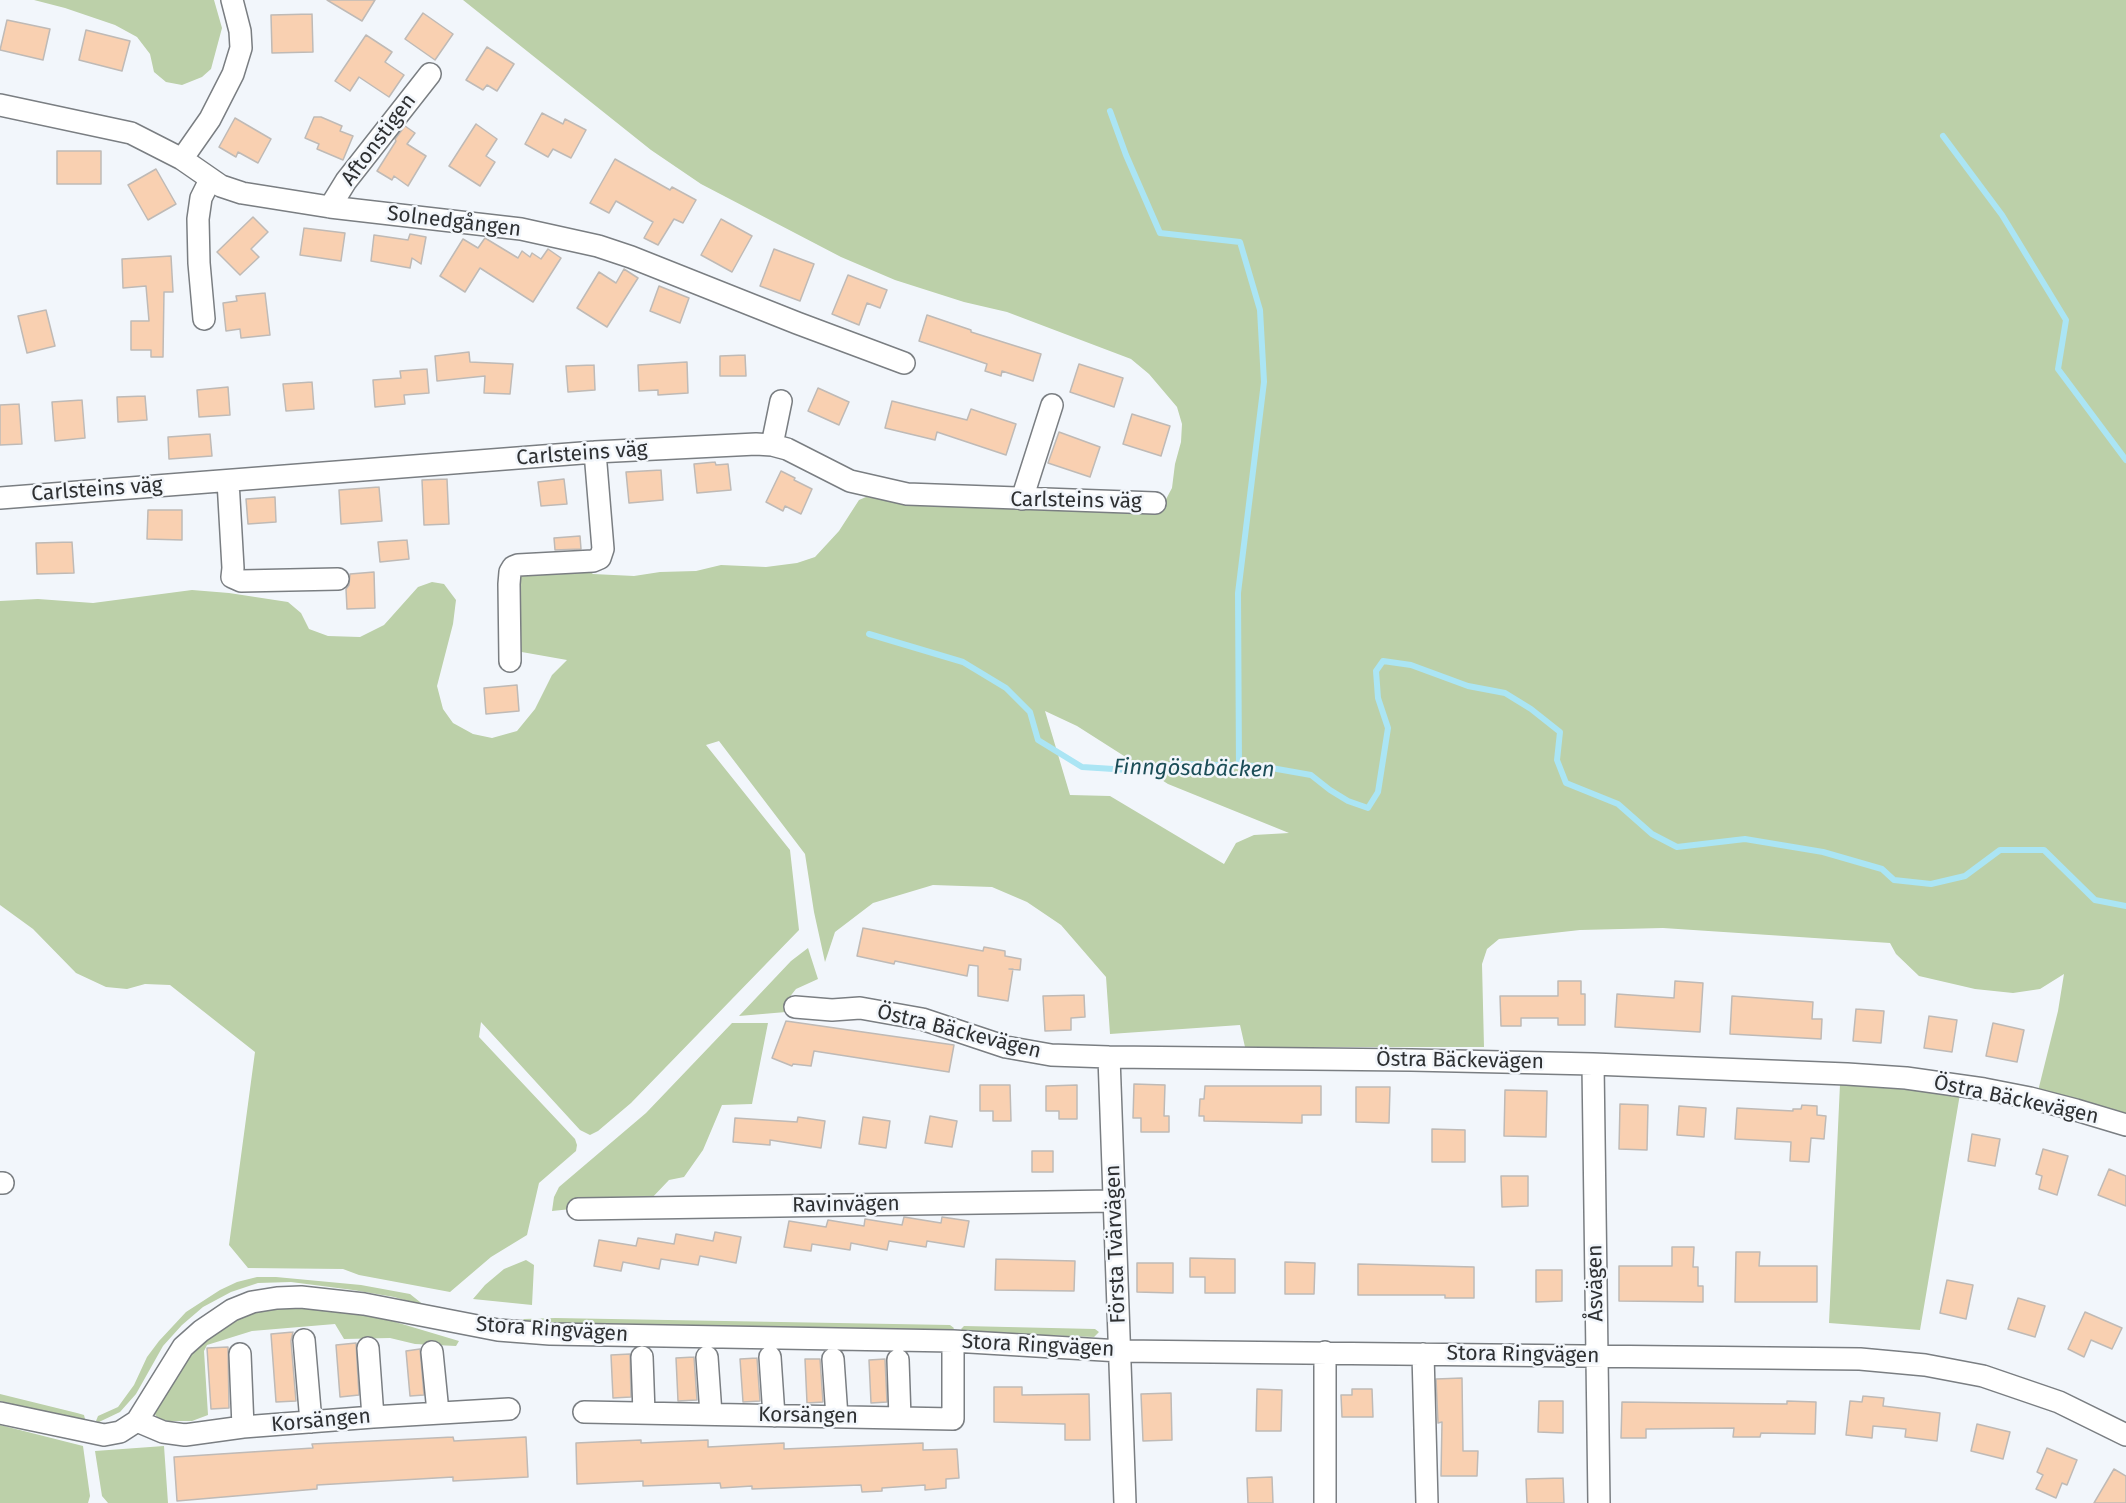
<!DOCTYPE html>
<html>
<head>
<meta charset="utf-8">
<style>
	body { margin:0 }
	canvas { display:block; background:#f2f6fb }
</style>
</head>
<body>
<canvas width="2126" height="1503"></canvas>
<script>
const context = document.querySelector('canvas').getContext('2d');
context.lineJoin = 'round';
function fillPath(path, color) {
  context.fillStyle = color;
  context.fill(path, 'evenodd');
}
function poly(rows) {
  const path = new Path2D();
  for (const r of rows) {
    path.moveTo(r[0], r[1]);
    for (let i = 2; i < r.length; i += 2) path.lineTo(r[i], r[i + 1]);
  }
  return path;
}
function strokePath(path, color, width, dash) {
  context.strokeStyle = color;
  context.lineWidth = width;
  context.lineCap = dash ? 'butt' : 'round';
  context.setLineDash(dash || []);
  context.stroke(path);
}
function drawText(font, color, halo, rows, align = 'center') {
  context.font = font + ' "Fira Sans",sans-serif';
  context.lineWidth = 5;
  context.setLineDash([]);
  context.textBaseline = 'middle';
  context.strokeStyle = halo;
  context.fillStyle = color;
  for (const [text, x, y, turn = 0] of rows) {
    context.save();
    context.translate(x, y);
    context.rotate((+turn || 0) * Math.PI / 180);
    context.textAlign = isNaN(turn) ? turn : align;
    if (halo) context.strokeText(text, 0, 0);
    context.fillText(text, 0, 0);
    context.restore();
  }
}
const green = poly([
	[34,0,214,0,222,28,211,69,202,77,182,85,166,82,154,72,150,54,137,37,115,25,65,8],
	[463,0,2126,0,2126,1116,2092,1104,2038,1091,2058,1011,2064,974,2040,989,2013,993,1975,989,1919,976,1896,954,1890,943,1663,928,1580,930,1499,939,1487,949,1482,964,1484,1047,1245,1047,1240,1025,1110,1034,1106,977,1061,925,1027,902,992,887,933,885,873,903,835,932,825,962,814,912,805,854,719,741,706,745,790,850,799,930,631,1103,598,1131,590,1135,580,1130,481,1022,479,1037,575,1139,577,1145,576,1151,539,1183,527,1235,491,1257,450,1292,359,1275,343,1269,248,1268,229,1245,255,1052,170,985,145,984,127,989,106,987,76,973,33,929,0,905,0,601,38,599,93,603,192,590,229,593,288,602,301,613,309,629,328,636,360,637,384,625,418,587,432,582,444,584,456,600,453,624,437,686,443,709,453,723,473,734,492,738,517,731,535,709,552,675,567,660,516,651,516,575,587,569,593,574,634,576,660,572,696,571,721,565,766,567,797,563,815,557,839,531,859,500,866,497,904,501,1164,503,1172,488,1175,464,1181,442,1182,424,1177,407,1149,374,1131,359,1007,312,964,302,895,280,841,257,701,184,651,150],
	[1045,711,1077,726,1168,784,1289,833,1254,835,1236,843,1224,864,1110,796,1070,795],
	[808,948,818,979,796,989,788,999,786,1012,739,1016,791,961],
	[732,1023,768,1023,752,1104,722,1105,703,1150,684,1177,669,1180,649,1201,552,1211,554,1197,559,1187,646,1113],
	[1840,1084,1960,1094,1920,1330,1829,1323],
	[526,1260,534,1265,532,1305,473,1299,485,1285,504,1269],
	[257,1277,276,1277,361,1285,410,1294,425,1306,394,1297,353,1290,291,1282,258,1283,231,1292,203,1307,182,1325,163,1346,136,1394,120,1412,99,1422,96,1421,98,1416,118,1407,134,1385,147,1357,159,1341,186,1312,220,1290,237,1282],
	[290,1303,382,1318,459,1341,456,1346,415,1344,390,1338,344,1339,335,1324,252,1331,207,1345,204,1351,208,1415,192,1421,169,1421,158,1419,153,1411,195,1342,252,1307],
	[555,1318,950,1325,954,1328,952,1331,520,1323,524,1319],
	[964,1326,1095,1329,1099,1332,1094,1337,964,1332,961,1329],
	[0,1394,77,1413,84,1415,85,1419,84,1421,65,1417,0,1401],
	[0,1425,83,1446,90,1496,88,1503,0,1503],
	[164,1446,168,1503,108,1503,102,1496,95,1451]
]);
const stream = poly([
	[1110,111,1126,155,1160,233,1240,242,1260,310,1264,382,1238,593,1239,766],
	[1943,136,2002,215,2066,320,2058,369,2126,460],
	[869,634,963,662,1006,688,1030,712,1038,740,1082,767,1129,770,1180,764,1260,766,1311,775,1330,790,1348,801,1368,808,1378,792,1388,728,1378,698,1376,671,1383,661,1411,665,1468,686,1505,693,1531,709,1560,732,1557,760,1566,783,1618,804,1652,834,1677,847,1745,839,1823,852,1882,869,1894,880,1931,884,1965,876,2000,850,2044,850,2095,900,2126,906]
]);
const building = poly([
	[327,0,375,0,362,21,327,0],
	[423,13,453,34,435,60,405,39,423,13],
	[312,14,313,52,272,53,271,15,312,14],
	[7,20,50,29,43,60,0,50,7,20],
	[86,30,130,41,122,71,79,60,86,30],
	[366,35,392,52,385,62,404,75,389,97,359,77,350,91,335,81,366,35],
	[487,47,514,64,497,91,487,85,483,90,466,80,487,47],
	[542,113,563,124,565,119,586,130,571,158,553,149,548,157,525,144,542,113],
	[314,117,321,117,342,126,340,131,353,136,343,160,317,149,319,144,305,138,314,117],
	[235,118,271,139,258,163,238,152,236,157,219,147,235,118],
	[476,124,497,139,486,156,495,162,480,186,449,166,476,124],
	[405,126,415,133,407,144,426,156,408,186,394,176,392,180,377,171,396,141,395,139,405,126],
	[57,151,101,151,101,184,57,184,57,151],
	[615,159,670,190,672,187,696,200,683,223,674,219,658,245,644,238,653,222,616,201,609,213,590,203,615,159],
	[156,169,176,204,148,220,128,185,156,169],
	[253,217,268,232,251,249,259,257,240,275,217,252,253,217],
	[721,219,752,236,732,272,701,255,721,219],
	[304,228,345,233,341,261,300,255,304,228],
	[410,234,426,237,421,264,412,258,410,268,371,261,374,235,408,240,410,234],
	[485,238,518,258,522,251,530,257,532,253,541,259,548,249,561,258,533,302,480,268,465,292,440,276,463,239,478,248,485,238],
	[774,249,814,264,800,301,760,286,774,249],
	[171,256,173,292,164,292,163,357,151,357,151,350,131,350,131,321,149,321,146,286,123,288,122,259,171,256],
	[624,269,638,278,607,327,577,308,599,272,616,283,624,269],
	[848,275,887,290,880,308,867,303,859,325,832,314,848,275],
	[659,286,689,298,680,323,650,311,659,286],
	[265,293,270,335,241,338,240,329,226,331,223,303,237,301,236,296,265,293],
	[46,310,55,346,27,353,18,316,46,310],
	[927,315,971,330,971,332,1041,354,1033,381,1002,371,1001,376,985,371,987,364,919,341,927,315],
	[469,352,470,362,513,364,510,394,484,393,485,376,437,381,435,356,469,352],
	[745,355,746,376,720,376,720,356,745,355],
	[687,362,688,393,658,395,658,390,639,391,638,365,687,362],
	[1079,364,1123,378,1114,407,1070,392,1079,364],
	[594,365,595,390,568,392,566,366,594,365],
	[427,369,429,393,404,395,405,404,375,407,373,380,401,378,400,371,427,369],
	[312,382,314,409,286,411,283,384,312,382],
	[228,387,230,415,199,417,197,390,228,387],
	[818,388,849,402,839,425,808,411,818,388],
	[145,396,147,420,118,422,117,397,145,396],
	[82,400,85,438,55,441,52,402,82,400],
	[892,401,967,420,971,409,1016,424,1006,455,937,432,935,440,885,428,892,401],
	[19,404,22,444,0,445,0,405,19,404],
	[1132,414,1170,426,1161,456,1123,444,1132,414],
	[1059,432,1100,447,1090,477,1048,463,1059,432],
	[210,434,212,456,169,459,168,437,210,434],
	[715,462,716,465,728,464,731,490,697,493,694,464,715,462],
	[661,470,663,500,629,503,626,472,661,470],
	[781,471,795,478,794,480,812,489,801,514,785,506,783,511,766,502,781,471],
	[447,479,449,524,424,525,422,480,447,479],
	[564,479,567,504,541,506,538,482,564,479],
	[379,487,382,521,341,524,339,490,379,487],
	[275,497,276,522,248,524,246,499,275,497],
	[148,510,182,510,182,540,147,539,148,510],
	[580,536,581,549,555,550,554,538,580,536],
	[407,540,409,559,380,562,378,542,407,540],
	[72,542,74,573,37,574,36,543,72,542],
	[374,572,375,608,347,609,346,589,349,585,350,574,374,572],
	[517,685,519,711,486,714,484,688,517,685],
	[863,928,983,951,984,947,1005,951,1005,956,1021,959,1020,970,1009,969,1013,969,1008,1001,978,996,978,966,969,965,967,976,895,961,894,964,857,956,863,928],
	[1558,981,1581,981,1581,994,1585,994,1585,1025,1558,1025,1558,1018,1521,1018,1521,1026,1501,1026,1500,996,1558,996,1558,981],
	[1675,981,1703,983,1700,1032,1615,1027,1617,994,1674,998,1675,981],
	[1084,995,1085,1017,1071,1018,1071,1030,1045,1031,1043,996,1084,995],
	[1732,996,1813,1002,1812,1019,1822,1019,1821,1039,1730,1034,1732,996],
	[1856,1009,1884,1011,1881,1043,1853,1041,1856,1009],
	[1929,1016,1957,1020,1952,1052,1924,1048,1929,1016],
	[786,1021,954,1045,949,1072,814,1051,811,1066,793,1064,792,1066,772,1058,786,1021],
	[1993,1023,2024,1030,2017,1062,1986,1056,1993,1023],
	[1134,1084,1165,1085,1164,1116,1169,1116,1169,1132,1141,1132,1141,1118,1133,1118,1134,1084],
	[980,1085,1010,1085,1011,1121,993,1121,993,1111,980,1111,980,1085],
	[1077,1085,1077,1119,1059,1119,1059,1111,1046,1111,1046,1086,1077,1085],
	[1205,1086,1321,1086,1321,1115,1302,1115,1302,1123,1204,1121,1204,1116,1199,1116,1200,1099,1204,1099,1205,1086],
	[1356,1087,1390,1087,1389,1123,1356,1122,1356,1087],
	[1505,1090,1547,1091,1546,1137,1504,1136,1505,1090],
	[1620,1104,1648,1105,1647,1150,1619,1149,1620,1104],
	[1802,1105,1817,1106,1817,1115,1826,1116,1824,1139,1811,1138,1809,1162,1790,1161,1791,1142,1735,1139,1737,1108,1793,1111,1793,1109,1801,1109,1802,1105],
	[1679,1106,1706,1108,1704,1137,1677,1135,1679,1106],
	[930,1116,957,1121,952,1147,925,1143,930,1116],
	[798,1117,825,1121,821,1148,770,1140,770,1145,733,1142,735,1118,797,1122,798,1117],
	[863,1117,890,1121,886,1148,859,1144,863,1117],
	[1432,1129,1465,1130,1465,1162,1432,1162,1432,1129],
	[1972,1134,2000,1139,1995,1166,1968,1161,1972,1134],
	[2043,1149,2068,1156,2057,1195,2039,1189,2042,1176,2036,1174,2043,1149],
	[1032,1151,1053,1151,1053,1172,1032,1172,1032,1151],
	[2109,1169,2126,1176,2126,1206,2098,1195,2109,1169],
	[1501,1176,1528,1176,1528,1206,1502,1207,1501,1176],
	[904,1217,941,1223,942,1217,969,1221,964,1247,927,1241,926,1247,889,1241,887,1250,851,1243,850,1250,812,1244,811,1251,784,1247,789,1221,826,1227,828,1220,864,1226,865,1219,902,1225,904,1217],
	[715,1232,741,1237,736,1263,700,1256,698,1265,661,1259,659,1269,623,1262,621,1271,594,1266,599,1240,636,1246,638,1238,674,1244,676,1234,713,1241,715,1232],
	[1672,1247,1694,1247,1693,1267,1698,1267,1698,1286,1703,1286,1703,1302,1619,1301,1619,1266,1672,1266,1672,1247],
	[1736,1252,1760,1252,1759,1266,1817,1266,1817,1302,1735,1302,1736,1252],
	[1190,1258,1235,1259,1235,1293,1205,1293,1205,1277,1190,1277,1190,1258],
	[996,1259,1075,1261,1074,1291,995,1290,996,1259],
	[1285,1262,1315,1263,1314,1294,1285,1294,1285,1262],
	[1137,1263,1173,1263,1173,1293,1137,1292,1137,1263],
	[1358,1264,1474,1267,1474,1298,1445,1298,1445,1295,1358,1295,1358,1264],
	[1536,1270,1562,1270,1562,1301,1536,1302,1536,1270],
	[1947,1280,1973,1285,1966,1319,1940,1313,1947,1280],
	[2018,1298,2045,1306,2035,1337,2008,1329,2018,1298],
	[2085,1312,2122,1328,2112,1349,2091,1340,2084,1357,2068,1349,2085,1312],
	[293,1332,291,1341,296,1401,276,1402,271,1334,293,1332],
	[356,1343,359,1395,340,1397,336,1345,356,1343],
	[228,1347,229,1408,211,1409,207,1348,228,1347],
	[420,1349,424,1395,410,1396,406,1351,420,1349],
	[630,1354,631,1397,613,1398,611,1355,630,1354],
	[694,1357,697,1400,678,1401,676,1358,694,1357],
	[757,1358,760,1401,743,1402,740,1359,757,1358],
	[805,1359,820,1359,823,1402,807,1403,805,1359],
	[885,1359,887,1402,871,1403,869,1360,885,1359],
	[1462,1378,1463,1451,1478,1451,1477,1476,1441,1476,1442,1422,1438,1423,1436,1379,1462,1378],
	[994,1387,1022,1387,1022,1395,1089,1394,1090,1440,1065,1440,1065,1424,994,1422,994,1387],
	[1257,1389,1282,1390,1281,1431,1256,1431,1257,1389],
	[1352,1389,1372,1389,1373,1417,1342,1417,1341,1395,1352,1395,1352,1389],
	[1171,1393,1172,1440,1143,1441,1141,1394,1171,1393],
	[1863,1396,1884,1398,1883,1406,1940,1413,1937,1441,1905,1437,1906,1429,1873,1426,1872,1438,1846,1435,1850,1401,1862,1402,1863,1396],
	[1539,1401,1563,1401,1563,1433,1538,1432,1539,1401],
	[1787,1401,1816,1402,1815,1434,1761,1433,1760,1437,1733,1437,1734,1428,1646,1429,1646,1438,1621,1438,1622,1402,1787,1404,1787,1401],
	[1977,1424,2010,1432,2003,1459,1971,1451,1977,1424],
	[453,1437,454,1441,526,1437,528,1477,453,1481,453,1477,317,1485,317,1489,177,1501,174,1457,313,1448,312,1444,453,1437],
	[641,1440,641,1443,708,1440,708,1447,784,1443,784,1449,923,1443,923,1450,957,1449,959,1478,946,1479,946,1488,925,1490,925,1485,882,1488,882,1491,862,1492,861,1485,752,1489,752,1486,721,1488,720,1483,643,1486,643,1481,577,1484,576,1443,641,1440],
	[2047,1448,2077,1460,2067,1485,2062,1483,2056,1498,2036,1489,2043,1475,2037,1472,2047,1448],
	[2114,1469,2126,1476,2126,1503,2094,1503,2114,1469],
	[1272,1477,1273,1503,1248,1503,1247,1478,1272,1477],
	[1563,1478,1564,1503,1527,1503,1526,1479,1563,1478]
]);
const minor = poly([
	[0,105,131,133,182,159,221,186,242,193,330,207,521,229,598,246,631,257,797,323,904,363],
	[182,159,210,119,233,74,241,48,240,31,232,0],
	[330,207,346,181,430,74],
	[204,319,199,263,198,219,201,198,210,180],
	[772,445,781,401],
	[228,481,233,568,232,577,241,581,338,579],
	[0,498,595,452,756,444,772,445,787,449,850,481,907,494,1155,503],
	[1022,499,1052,405],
	[510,661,509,584,510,572,513,567,518,565,593,561,600,558,603,549,595,452],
	[795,1007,832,1010,860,1008,922,1019,1006,1047,1051,1055,1109,1057,1411,1060,1593,1064,1847,1074,1906,1078,1984,1089,2030,1098,2076,1110,2126,1125],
	[1109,1057,1125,1503],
	[1593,1064,1599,1503],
	[0,1183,3,1183],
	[578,1209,1113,1201],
	[304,1340,311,1422],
	[368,1348,373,1417],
	[432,1352,438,1412],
	[1325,1352,1325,1503],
	[240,1354,243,1427],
	[1423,1354,1427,1503],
	[642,1357,644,1413],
	[707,1357,711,1414],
	[770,1357,774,1416],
	[833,1359,837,1417],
	[898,1360,900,1418],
	[584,1412,953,1419,953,1341],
	[0,1413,104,1435,120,1432,137,1421,183,1347,201,1331,232,1310,252,1302,277,1298,301,1297,364,1304,498,1330,550,1334,953,1341,1120,1351,1860,1359,1925,1365,1983,1376,2059,1402,2126,1435],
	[137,1421,163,1432,185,1435,243,1427,373,1417,509,1409]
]);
const streetNames = [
	["Aftonstigen",379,140,-53],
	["Solnedgången",454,222,7],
	["Carlsteins väg",582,454,-4],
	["Carlsteins väg",97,490,-4],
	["Carlsteins väg",1076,501,1],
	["Östra Bäckevägen",959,1032,14],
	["Östra Bäckevägen",1460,1061,1],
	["Östra Bäckevägen",2016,1100,12],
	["Ravinvägen",846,1205,-1],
	["Första Tvärvägen",1116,1244,-92],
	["Åsvägen",1596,1283,-91],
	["Stora Ringvägen",552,1330,4],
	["Stora Ringvägen",1038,1346,3],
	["Stora Ringvägen",1523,1355,1],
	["Korsängen",808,1416,1],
	["Korsängen",321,1421,-5]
];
const waterNames = [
	["Finngösabäcken",1194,769,1]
];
fillPath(green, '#bcd0a9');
strokePath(stream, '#abe5f4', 6);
fillPath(building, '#f9d0b1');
strokePath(building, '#bfbab6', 1.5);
strokePath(minor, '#7a7e82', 24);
strokePath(minor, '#fff', 21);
drawText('21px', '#2e3032', '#f2f6fb', streetNames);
drawText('italic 22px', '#1b4d57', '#f2f6fb', waterNames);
</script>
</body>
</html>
